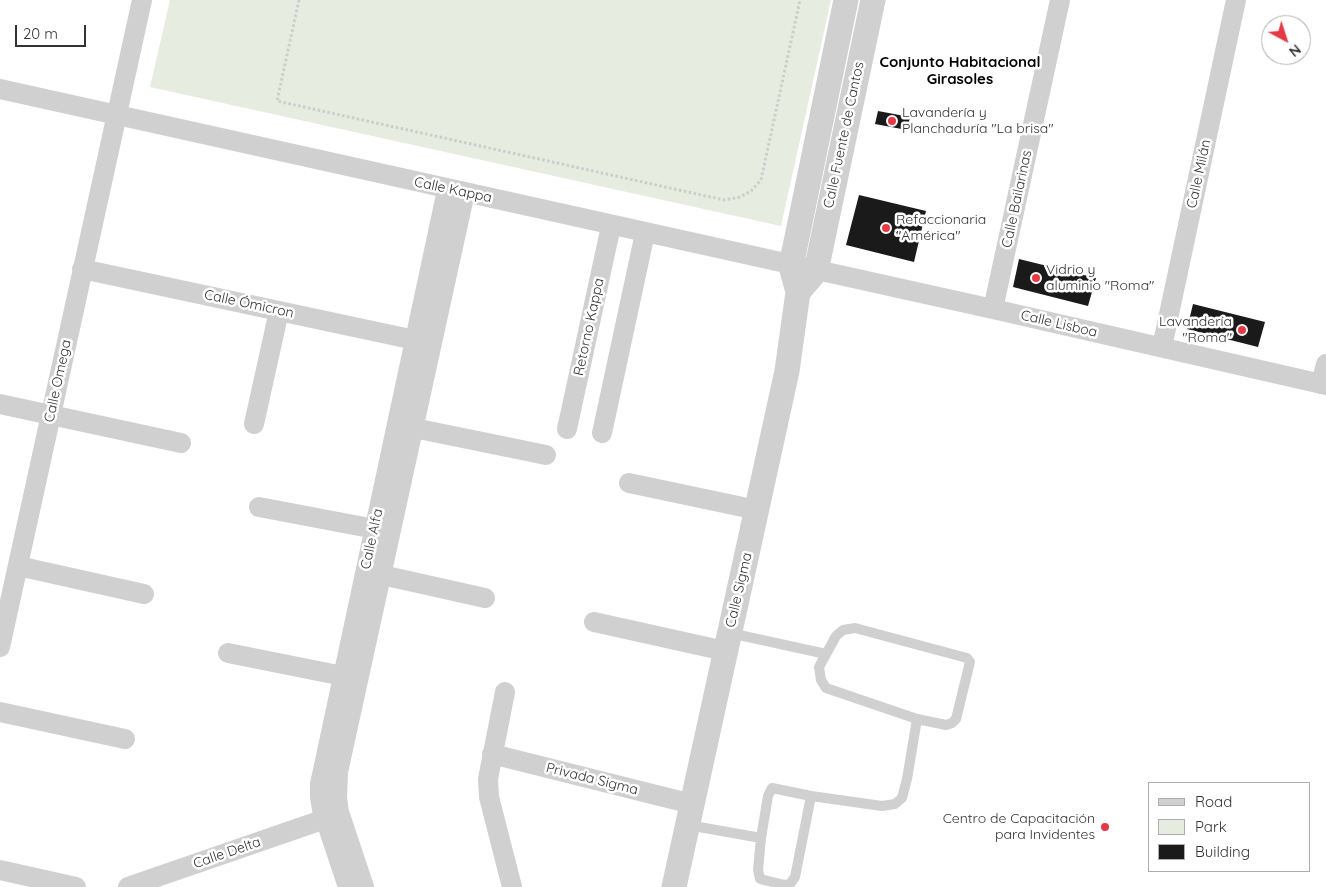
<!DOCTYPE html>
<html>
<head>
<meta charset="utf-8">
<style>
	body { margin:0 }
	#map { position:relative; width:1326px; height:887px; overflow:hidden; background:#fff; font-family:Quicksand,sans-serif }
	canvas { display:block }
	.legend { position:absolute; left:1148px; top:782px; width:162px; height:90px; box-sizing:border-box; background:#fff; border:1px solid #adadad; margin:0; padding:6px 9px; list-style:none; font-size:15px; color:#333 }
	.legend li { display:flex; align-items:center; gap:10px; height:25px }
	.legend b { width:25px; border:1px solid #adadad }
	.north { position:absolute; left:1261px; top:15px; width:50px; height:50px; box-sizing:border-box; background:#fff; border:1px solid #adadad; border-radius:50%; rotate:140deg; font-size:14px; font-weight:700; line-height:20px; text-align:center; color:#333 }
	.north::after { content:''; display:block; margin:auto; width:18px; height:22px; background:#e63946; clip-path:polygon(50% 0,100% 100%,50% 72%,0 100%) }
	.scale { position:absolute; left:15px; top:25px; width:71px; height:22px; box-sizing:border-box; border:2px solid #333; border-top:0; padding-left:6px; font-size:15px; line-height:18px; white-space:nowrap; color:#333; -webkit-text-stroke:4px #fff; paint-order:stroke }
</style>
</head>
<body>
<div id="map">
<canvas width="1326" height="887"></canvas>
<ul class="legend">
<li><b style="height:6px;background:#d0d0d0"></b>Road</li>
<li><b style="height:14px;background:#e6ecdf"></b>Park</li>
<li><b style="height:14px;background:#1a1a1a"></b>Building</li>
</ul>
<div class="north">N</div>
<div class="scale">20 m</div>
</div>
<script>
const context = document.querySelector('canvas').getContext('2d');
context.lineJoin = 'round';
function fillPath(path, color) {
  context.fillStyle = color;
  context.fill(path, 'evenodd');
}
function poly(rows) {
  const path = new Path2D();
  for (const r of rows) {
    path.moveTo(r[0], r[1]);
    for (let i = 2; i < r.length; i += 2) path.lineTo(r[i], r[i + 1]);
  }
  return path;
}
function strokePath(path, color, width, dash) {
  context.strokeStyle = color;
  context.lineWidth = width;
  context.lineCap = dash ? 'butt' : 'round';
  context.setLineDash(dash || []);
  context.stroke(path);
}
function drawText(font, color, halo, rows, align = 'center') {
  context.font = font + ' Quicksand,sans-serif';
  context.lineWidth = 5;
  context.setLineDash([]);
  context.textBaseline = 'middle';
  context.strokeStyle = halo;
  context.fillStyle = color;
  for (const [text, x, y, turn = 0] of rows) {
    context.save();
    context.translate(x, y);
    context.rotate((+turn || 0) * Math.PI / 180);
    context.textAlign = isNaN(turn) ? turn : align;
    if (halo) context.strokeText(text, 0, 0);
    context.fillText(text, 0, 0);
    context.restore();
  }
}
const green = poly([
	[170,0,831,0,781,226,150,87]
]);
const building = poly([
	[878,111,910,117,907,130,875,124],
	[859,195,926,211,914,262,846,245],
	[1019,259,1096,278,1088,306,1013,287],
	[1193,304,1265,322,1258,347,1187,329]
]);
const path = poly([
	[299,0,277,101,724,200,740,197,751,191,761,180,800,0]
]);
const service = poly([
	[855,628,967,658,970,662,956,719,952,723,946,725,917,719,826,688,821,680,819,667,836,636,843,630,855,628],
	[730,633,826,654],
	[688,825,761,838,758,870,760,879,785,885,790,884,795,877,811,796],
	[761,838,768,796,772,788,811,796,882,806,895,804,902,798,907,779,917,719]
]);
const minor = poly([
	[0,89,993,309,1326,385],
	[82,269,415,340],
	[993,309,1060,0],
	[1162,347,1236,0],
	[1321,384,1326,364],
	[0,404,181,443],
	[254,424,279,311],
	[414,428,546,455],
	[567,429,611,226],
	[602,433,645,233],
	[629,483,757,510],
	[259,507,375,529],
	[18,566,144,594],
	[382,575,485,598],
	[594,622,725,651],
	[0,647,142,0],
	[228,653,343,676],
	[505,692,488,779,489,797,512,887],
	[0,712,125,739],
	[492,754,692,804],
	[0,870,76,887],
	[128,887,325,819],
	[348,887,322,809,320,797,320,784,447,190],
	[364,887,339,812,337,798,338,772,465,192]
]);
const tertiary = poly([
	[798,292,816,271,873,0],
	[674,887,787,371,798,292,791,266,846,0]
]);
const markers = [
	[892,121,5,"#e63946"],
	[886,228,5,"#e63946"],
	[1036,278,5,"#e63946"],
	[1242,330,5,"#e63946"],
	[1105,827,5,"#e63946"]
];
const poiNames = [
	["Lavandería y",902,113],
	["Planchaduría \"La brisa\"",902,129],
	["Refaccionaria",896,220],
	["\"América\"",896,236],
	["Vidrio y",1046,270],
	["aluminio \"Roma\"",1046,286],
	["Lavandería",1232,322,"right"],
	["\"Roma\"",1232,338,"right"],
	["Centro de Capacitación",1095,819,"right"],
	["para Invidentes",1095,835,"right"]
];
const streetNames = [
	["Calle Fuente de Cantos",844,135,-78],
	["Calle Milán",1199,174,-78],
	["Calle Kappa",453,190,12],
	["Calle Bailarinas",1017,199,-78],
	["Calle Ómicron",249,304,12],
	["Calle Lisboa",1059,324,13],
	["Retorno Kappa",589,327,-78],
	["Calle Omega",58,381,-78],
	["Calle Alfa",372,539,-78],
	["Calle Sigma",739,590,-77],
	["Privada Sigma",592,779,14],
	["Calle Delta",227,853,-19]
];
const neighbourhoodNames = [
	["Conjunto Habitacional",960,62],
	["Girasoles",960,79]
];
fillPath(green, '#e6ecdf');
fillPath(building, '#1a1a1a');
strokePath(path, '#cdcdcd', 3, [2.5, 2.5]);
strokePath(service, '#d0d0d0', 10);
strokePath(minor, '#d0d0d0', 20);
strokePath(tertiary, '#d0d0d0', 25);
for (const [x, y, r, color] of markers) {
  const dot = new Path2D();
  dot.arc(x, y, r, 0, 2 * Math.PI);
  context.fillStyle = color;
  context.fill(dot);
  strokePath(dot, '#fff', 2);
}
drawText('14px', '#333', '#fff', poiNames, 'left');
drawText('14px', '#333', '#fff', streetNames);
drawText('bold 15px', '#000', '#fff', neighbourhoodNames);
</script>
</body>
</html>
